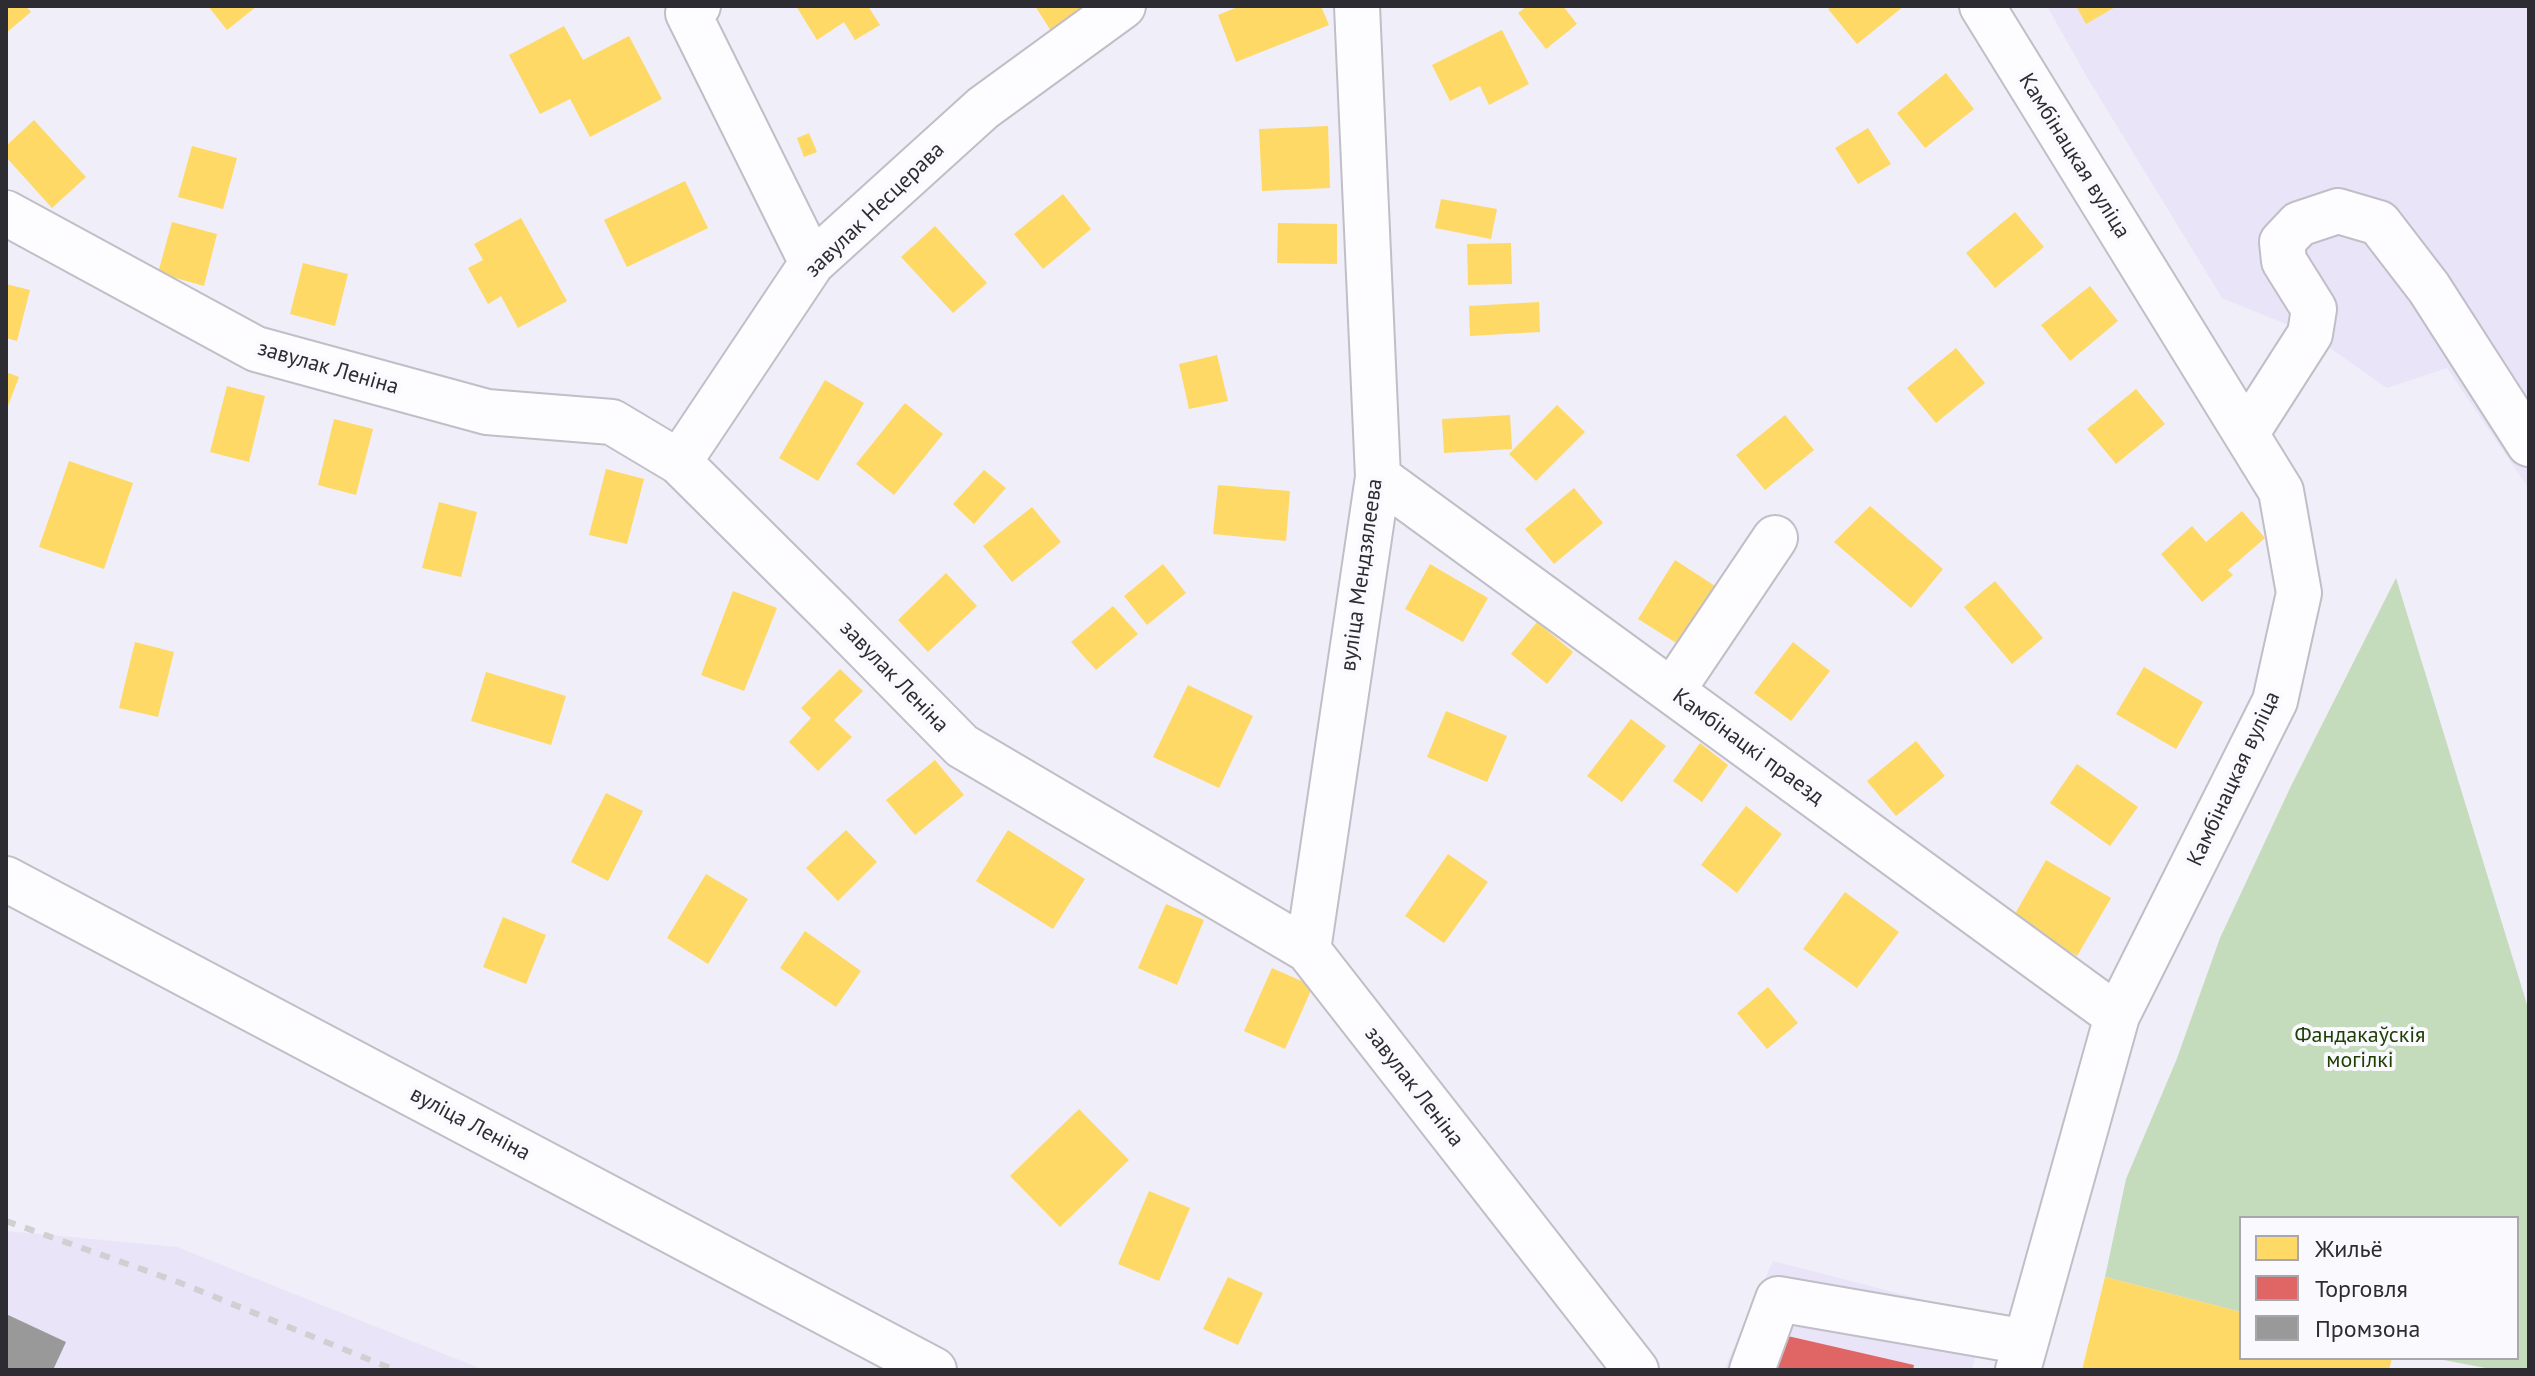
<!DOCTYPE html>
<html>
<head>
<meta charset="utf-8">
<style>
	body { margin:0 }
	#map { position:relative; width:2535px; height:1376px; overflow:hidden; background:#f0eef8; font-family:"PT Sans",sans-serif }
	canvas { display:block }
	.frame { position:absolute; inset:0; border:8px solid #2e2c33; pointer-events:none }
	.legend { position:absolute; left:2239px; top:1216px; width:280px; height:144px; box-sizing:border-box; background:#faf9fd; border:2px solid #a8a7ac; margin:0; padding:10px 14px; list-style:none; font-size:24px; color:#2e2c33 }
	.legend li { display:flex; align-items:center; gap:16px; height:40px }
	.legend b { width:40px; border:2px solid #a8a7ac }
</style>
</head>
<body>
<div id="map">
<canvas width="2535" height="1376"></canvas>
<div class="frame"></div>
<ul class="legend">
<li><b style="height:22px;background:#ffd966"></b>Жильё</li>
<li><b style="height:22px;background:#e06666"></b>Торговля</li>
<li><b style="height:22px;background:#999"></b>Промзона</li>
</ul>
</div>
<script>
const context = document.querySelector('canvas').getContext('2d');
context.lineJoin = 'round';
function fillPath(path, color) {
  context.fillStyle = color;
  context.fill(path, 'evenodd');
}
function poly(rows) {
  const path = new Path2D();
  for (const r of rows) {
    path.moveTo(r[0], r[1]);
    for (let i = 2; i < r.length; i += 2) path.lineTo(r[i], r[i + 1]);
  }
  return path;
}
function strokePath(path, color, width, dash) {
  context.strokeStyle = color;
  context.lineWidth = width;
  context.lineCap = dash ? 'butt' : 'round';
  context.setLineDash(dash || []);
  context.stroke(path);
}
function drawText(font, color, halo, rows, align = 'center') {
  context.font = font + ' "PT Sans",sans-serif';
  context.lineWidth = 8;
  context.setLineDash([]);
  context.textBaseline = 'middle';
  context.strokeStyle = halo;
  context.fillStyle = color;
  for (const [text, x, y, turn = 0] of rows) {
    context.save();
    context.translate(x, y);
    context.rotate((+turn || 0) * Math.PI / 180);
    context.textAlign = isNaN(turn) ? turn : align;
    if (halo) context.strokeText(text, 0, 0);
    context.fillText(text, 0, 0);
    context.restore();
  }
}
const built = poly([
	[2047,6,2529,6,2529,489,2447,368,2387,388,2310,334,2222,298,2087,77],
	[6,1231,177,1247,484,1370,6,1370],
	[1773,1261,1986,1316,1972,1370,1724,1370]
]);
const green = poly([
	[2396,578,2529,1011,2529,1370,2496,1370,2433,1358,2517,1358,2517,1218,2241,1218,2241,1312,2105,1277,2126,1179,2176,1061,2220,938,2291,786]
]);
const homes = poly([
	[6,6,26,6,31,12,6,33],
	[208,6,257,6,227,30],
	[796,6,868,6,880,25,855,40,844,22,817,40],
	[1035,6,1094,6,1053,34],
	[1240,6,1321,6,1329,25,1236,62,1218,15],
	[1527,6,1563,6,1577,24,1546,49,1518,13],
	[1832,6,1904,6,1857,44,1828,9],
	[2076,6,2117,6,2086,24],
	[564,26,583,60,629,36,662,99,590,137,570,99,540,114,509,55],
	[1502,30,1529,84,1489,105,1480,86,1450,101,1432,65],
	[1946,73,1974,109,1925,148,1897,113],
	[34,120,86,177,52,208,6,157,6,146],
	[1328,126,1330,188,1262,191,1259,129],
	[1868,128,1891,164,1858,184,1835,148],
	[809,133,817,152,804,157,797,138],
	[192,146,237,158,223,209,178,197],
	[685,181,708,228,627,267,604,220],
	[1063,194,1091,229,1043,269,1014,234],
	[1441,199,1497,209,1491,239,1435,228],
	[2015,212,2044,247,1995,288,1966,253],
	[521,218,567,301,518,328,501,296,488,304,468,268,483,260,474,244],
	[172,222,217,234,204,286,158,273],
	[1278,223,1337,224,1337,264,1277,263],
	[935,226,987,283,953,313,901,257],
	[1511,243,1512,284,1468,285,1467,244],
	[303,263,348,274,335,326,290,314],
	[6,284,30,290,17,341,6,338],
	[2090,286,2118,321,2070,361,2041,325],
	[1539,302,1540,332,1470,336,1469,306],
	[1956,348,1985,383,1936,423,1907,388],
	[1217,355,1228,401,1189,409,1179,364],
	[6,372,19,377,6,411],
	[825,380,864,403,818,481,779,458],
	[227,386,265,396,249,462,210,452],
	[2136,389,2165,424,2116,464,2087,429],
	[905,403,943,434,894,495,856,464],
	[1557,405,1585,432,1536,481,1509,454],
	[1510,415,1512,449,1444,453,1442,419],
	[1785,415,1814,450,1765,490,1736,455],
	[334,419,373,429,356,495,318,485],
	[69,461,133,483,104,569,39,547],
	[606,469,644,479,627,544,589,535],
	[984,470,1006,488,974,524,953,504],
	[1218,485,1290,491,1286,541,1213,534],
	[1574,488,1603,523,1554,564,1525,529],
	[439,502,477,512,461,577,422,568],
	[1870,506,1943,569,1911,608,1834,542],
	[1032,507,1061,542,1012,582,983,546],
	[2242,511,2265,538,2228,570,2233,575,2202,602,2161,554,2192,526,2206,542],
	[1675,560,1715,586,1678,644,1638,619],
	[1163,564,1186,593,1147,625,1124,596],
	[1430,564,1488,598,1463,642,1405,609],
	[946,573,977,606,928,652,898,620],
	[1995,581,2043,638,2012,664,1964,607],
	[733,591,777,608,744,691,701,675],
	[1113,606,1138,634,1096,670,1071,642],
	[1537,622,1573,652,1547,684,1511,654],
	[135,642,174,652,158,717,119,708],
	[1793,642,1830,671,1791,721,1754,693],
	[2144,667,2203,702,2176,749,2116,714],
	[840,669,863,691,834,720,852,737,818,771,789,742,811,718,801,708],
	[486,672,566,696,551,745,471,721],
	[1188,685,1253,716,1219,788,1153,757],
	[1446,711,1507,736,1487,782,1427,757],
	[1631,719,1666,746,1622,802,1587,776],
	[1916,741,1945,776,1896,816,1867,781],
	[1700,743,1728,765,1702,802,1673,781],
	[935,760,964,795,915,835,886,800],
	[2077,764,2138,807,2110,846,2050,803],
	[606,793,643,811,608,881,571,862],
	[1746,806,1782,834,1737,893,1701,865],
	[846,830,877,862,838,901,806,868],
	[1008,830,1085,879,1053,929,976,881],
	[1448,854,1488,882,1444,943,1405,916],
	[2046,860,2111,898,2077,956,2012,919],
	[706,874,748,899,708,964,667,938],
	[1845,892,1899,932,1857,988,1803,949],
	[1166,904,1204,920,1177,985,1138,968],
	[503,917,546,935,526,984,483,967],
	[805,931,861,971,836,1007,780,968],
	[1272,968,1313,986,1285,1049,1244,1031],
	[1768,987,1798,1023,1767,1049,1737,1013],
	[1079,1109,1129,1160,1060,1227,1010,1176],
	[1149,1191,1190,1208,1159,1281,1118,1264],
	[1228,1277,1263,1293,1238,1345,1203,1329],
	[2105,1277,2241,1312,2241,1358,2392,1358,2389,1370,2082,1370]
]);
const shops = poly([
	[1779,1334,1914,1365,1913,1370,1769,1370]
]);
const industry = poly([
	[6,1314,66,1342,53,1370,6,1370]
]);
const minor = poly([
	[698,6,688,13,812,263],
	[1982,6,2281,491,2299,593,2275,701,2117,1016,2018,1370],
	[6,213,256,349,487,412,612,422,679,462,833,615,962,746,1308,950,1636,1370],
	[2246,434,2310,334,2314,309,2284,261,2282,242,2299,224,2338,211,2379,223,2429,288,2529,444],
	[679,462,812,263,983,108,1123,6],
	[1378,477,2117,1016],
	[1672,691,1775,538],
	[1308,950,1378,477,1357,6],
	[1752,1370,1778,1299,2026,1342]
]);
const major = poly([
	[6,879,934,1370]
]);
const rail = poly([
	[6,1221,178,1282,395,1370]
]);
const streetNames = [
	["Камбінацкая вуліца",2074,156,58],
	["завулак Несцерава",875,210,-44],
	["завулак Леніна",328,368,16],
	["вуліца Мендзялеева",1362,575,-82],
	["завулак Леніна",894,677,46],
	["Камбінацкі праезд",1748,747,36],
	["Камбінацкая вуліца",2234,779,-65],
	["завулак Леніна",1414,1087,52],
	["вуліца Леніна",470,1124,28]
];
const parkNames = [
	["Фандакаўскія",2360,1036],
	["могілкі",2360,1061]
];
fillPath(built, '#e9e4f7');
fillPath(green, '#c4dbbc');
fillPath(homes, '#ffd966');
fillPath(shops, '#e06666');
fillPath(industry, '#999');
strokePath(minor, '#c0bec6', 48);
strokePath(major, '#c0bec6', 48);
strokePath(minor, '#fdfcfe', 44);
strokePath(major, '#fdfcfe', 44);
strokePath(rail, '#d0cfd2', 6, [10, 10]);
drawText('22px', '#2e2c33', '#faf9fd', streetNames);
drawText('22px', '#1e4005', '#faf9fd', parkNames);
</script>
</body>
</html>
